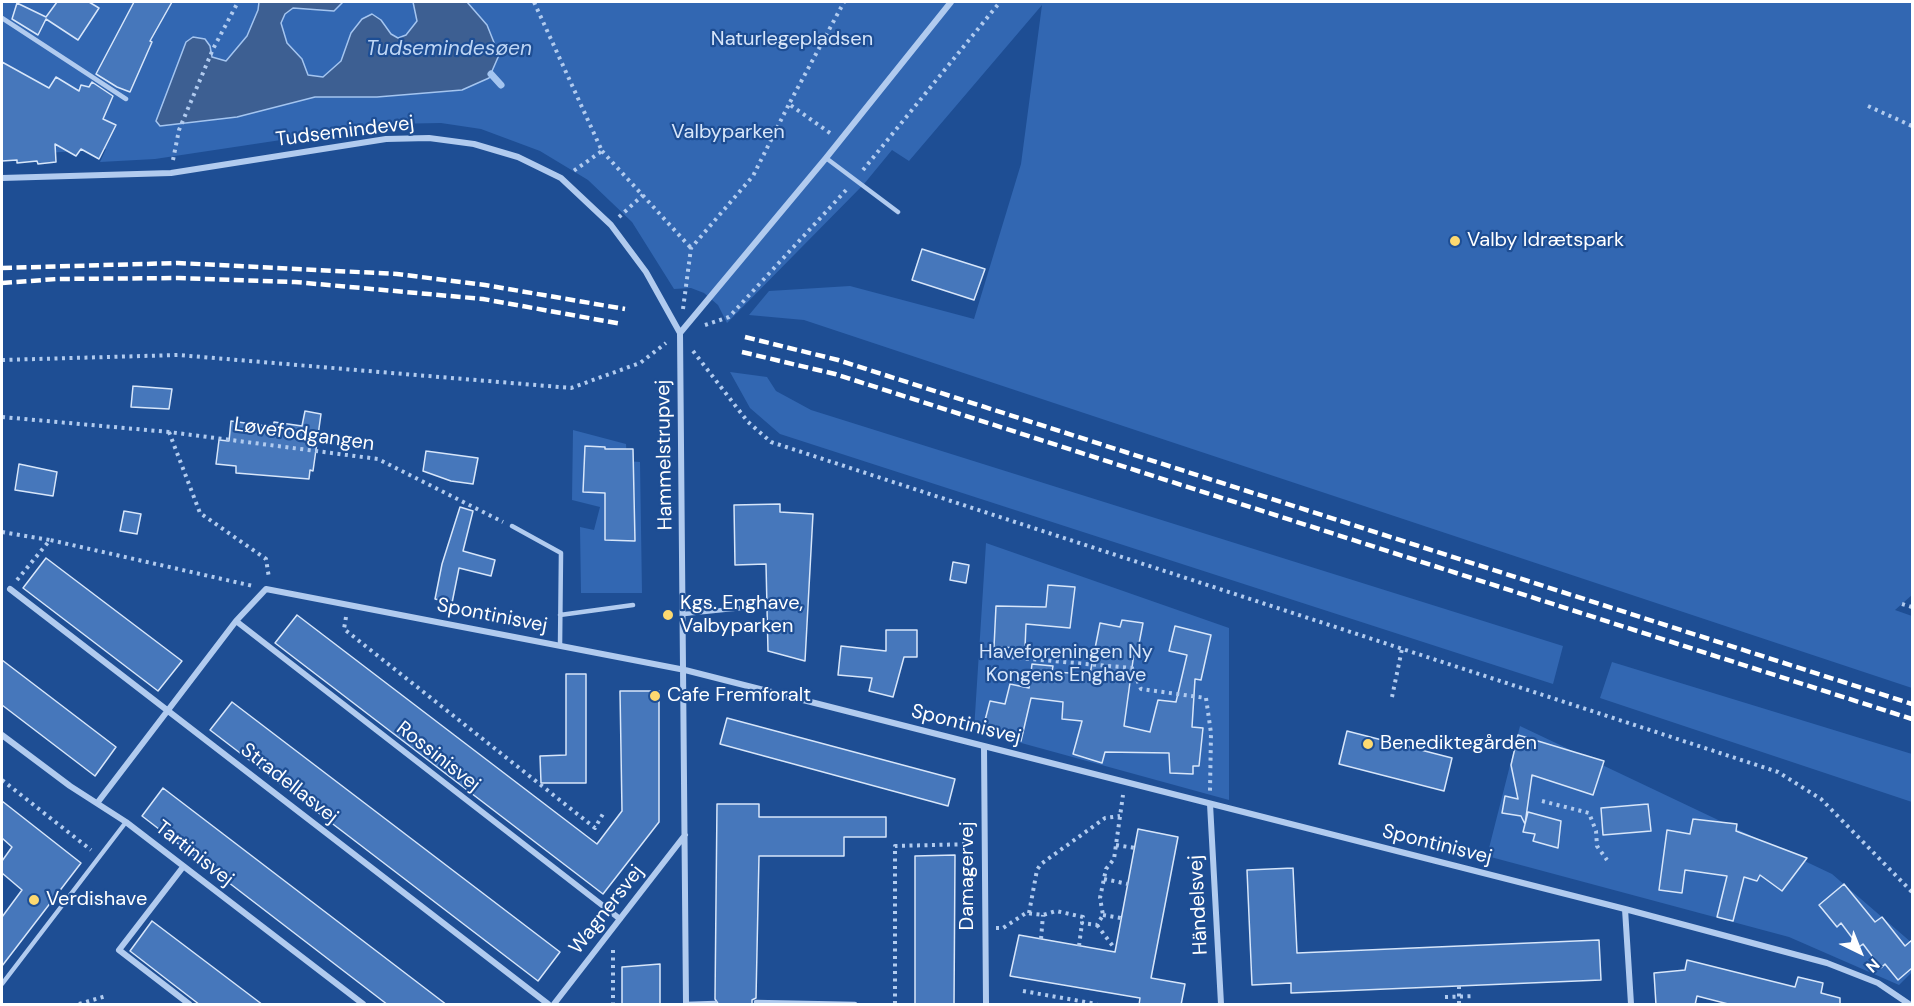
<!DOCTYPE html>
<html>
<head>
<meta charset="utf-8">
<style>
	body { margin:0 }
	#map { position:relative; width:1914px; height:1006px; overflow:hidden; background:#1e4e94; font-family:"DM Sans",sans-serif }
	canvas { display:block }
	.frame { position:absolute; inset:0; border:3px solid #fff; pointer-events:none }
	.north { position:absolute; left:1830px; top:922px; width:60px; height:60px; -webkit-text-stroke:4px #1e4e94; paint-order:stroke; rotate:137deg; font-size:16px; font-weight:700; line-height:24px; text-align:center; color:#fff }
	.north::after { content:''; display:block; margin:auto; width:21px; height:27px; background:#fff; clip-path:polygon(50% 0,100% 100%,50% 72%,0 100%) }
</style>
</head>
<body>
<div id="map">
<canvas width="1914" height="1006"></canvas>
<div class="frame"></div>
<div class="north">N</div>
</div>
<script>
const context = document.querySelector('canvas').getContext('2d');
context.lineJoin = 'round';
function fillPath(path, color) {
  context.fillStyle = color;
  context.fill(path, 'evenodd');
}
function poly(rows) {
  const path = new Path2D();
  for (const r of rows) {
    path.moveTo(r[0], r[1]);
    for (let i = 2; i < r.length; i += 2) path.lineTo(r[i], r[i + 1]);
  }
  return path;
}
function strokePath(path, color, width, dash) {
  context.strokeStyle = color;
  context.lineWidth = width;
  context.lineCap = dash ? 'butt' : 'round';
  context.setLineDash(dash || []);
  context.stroke(path);
}
function drawText(font, color, halo, rows, align = 'center') {
  context.font = font + ' "DM Sans",sans-serif';
  context.lineWidth = 4.5;
  context.setLineDash([]);
  context.textBaseline = 'middle';
  context.strokeStyle = halo;
  context.fillStyle = color;
  for (const [text, x, y, turn = 0] of rows) {
    context.save();
    context.translate(x, y);
    context.rotate((+turn || 0) * Math.PI / 180);
    context.textAlign = isNaN(turn) ? turn : align;
    if (halo) context.strokeText(text, 0, 0);
    context.fillText(text, 0, 0);
    context.restore();
  }
}
const green = poly([
	[2,2,1912,2,1912,595,1895,610,1912,616,1912,688,804,320,749,315,769,291,850,286,974,319,1021,164,1042,5,909,161,892,150,864,184,727,323,718,305,704,293,691,288,674,289,632,222,588,180,540,151,481,129,441,123,387,124,155,159,100,162,106,149,2,156],
	[730,372,767,377,776,391,811,410,1563,646,1553,684,780,434,750,408],
	[573,430,626,444,627,461,640,462,642,593,581,593,580,527,594,530,600,507,572,500],
	[986,543,1229,628,1229,800,974,730],
	[1612,662,1912,754,1912,802,1600,698],
	[1520,726,1832,874,1912,943,1912,972,1899,985,1789,937,1487,856]
]);
const water = poly([
	[259,2,343,2,334,11,293,8,285,14,281,23,287,43,302,59,308,75,323,77,341,61,351,33,362,19,372,14,381,20,391,34,398,38,406,35,417,21,413,2,467,2,487,25,499,55,489,78,462,90,377,97,315,97,237,117,160,126,156,121,186,42,193,37,205,39,210,46,212,57,226,61,247,36,258,10,259,2]
]);
const stream = poly([
	[491,74,501,85]
]);
const building = poly([
	[57,2,89,2,99,8,78,40,46,19,38,35,12,19,17,3,46,17,57,2],
	[134,2,172,2,150,41,152,42,130,92,117,87,96,74,134,2],
	[2,62,49,88,56,77,79,91,81,85,89,87,92,82,113,96,103,119,116,125,99,159,81,149,76,156,55,144,56,162,38,164,37,161,17,163,17,160,2,161,2,62],
	[922,249,985,269,974,300,912,280,922,249],
	[133,386,172,389,169,409,131,407,133,386],
	[305,411,321,414,313,471,310,470,309,479,236,473,236,466,216,464,219,440,229,441,231,421,273,427,274,422,302,426,305,411],
	[585,446,605,447,605,449,633,449,635,541,605,540,605,493,583,492,585,446],
	[426,451,478,458,473,484,451,481,423,471,426,451],
	[19,464,57,472,53,496,15,490,19,464],
	[780,504,780,512,813,514,805,661,768,651,766,564,735,565,734,505,780,504],
	[460,507,473,511,463,551,495,560,491,576,459,568,452,603,435,599,442,564,460,507],
	[124,511,141,514,137,534,120,531,124,511],
	[46,558,182,661,158,691,23,588,46,558],
	[953,562,969,565,966,583,950,580,953,562],
	[1048,585,1075,587,1070,628,1026,624,1025,648,994,647,996,606,1046,607,1048,585],
	[297,615,597,844,622,811,620,691,659,691,659,822,603,894,275,643,297,615],
	[1122,620,1143,623,1137,654,1134,653,1124,726,1150,732,1158,700,1176,702,1187,655,1169,651,1175,626,1211,635,1201,680,1195,679,1192,727,1203,728,1199,766,1193,766,1193,774,1170,773,1169,753,1105,752,1102,763,1073,754,1082,721,1062,719,1063,702,1031,698,1021,741,982,732,990,701,1005,704,1010,684,1029,688,1032,664,1053,666,1052,672,1090,674,1100,623,1120,627,1122,620],
	[886,630,917,630,917,657,904,657,893,697,869,691,872,678,838,675,841,646,886,651,886,630],
	[2,660,116,747,95,776,2,705,2,660],
	[566,674,586,674,586,783,541,783,540,756,566,755,566,674],
	[232,702,560,952,538,981,210,730,232,702],
	[727,718,955,779,948,806,720,744,727,718],
	[1347,731,1452,758,1444,791,1339,764,1347,731],
	[1518,735,1604,761,1593,795,1532,775,1525,824,1521,816,1502,813,1505,796,1518,799,1511,765,1518,735],
	[163,788,447,1005,388,1005,142,816,163,788],
	[2,801,81,863,2,966,2,917,22,890,2,873,2,861,12,847,2,838,2,801],
	[717,804,759,804,759,817,886,817,886,837,844,837,844,856,759,856,756,998,752,1000,752,1005,719,1005,715,999,717,804],
	[1648,804,1651,831,1603,835,1601,808,1648,804],
	[1528,812,1561,821,1558,848,1533,841,1535,834,1523,832,1528,812],
	[1693,819,1737,824,1736,831,1807,858,1782,891,1760,875,1757,881,1744,877,1733,921,1717,917,1727,876,1685,870,1682,893,1659,890,1667,830,1690,834,1693,819],
	[1138,829,1178,837,1151,978,1185,984,1181,1005,1139,1005,1140,998,1010,976,1019,935,1115,952,1138,829],
	[955,855,954,1005,915,1005,915,856,955,855],
	[1293,868,1297,953,1599,940,1601,980,1291,993,1291,983,1252,985,1247,870,1293,868],
	[1844,884,1875,922,1882,917,1905,946,1912,940,1912,968,1898,980,1885,964,1881,968,1863,944,1859,947,1841,923,1837,927,1819,905,1844,884],
	[152,921,263,1005,200,1005,130,951,152,921],
	[1687,960,1795,987,1798,977,1823,983,1821,993,1840,998,1840,1005,1732,1005,1697,996,1695,1005,1656,1005,1654,973,1685,970,1687,960],
	[660,964,660,1005,622,1005,622,967,660,964]
]);
const path = poly([
	[534,2,602,151,572,172],
	[1868,106,1912,126],
	[830,133,789,104,844,2],
	[602,151,691,248],
	[173,160,179,130,213,49,238,2],
	[863,170,1000,2],
	[619,217,643,195],
	[683,309,691,248,753,176,789,104],
	[705,325,729,317,847,189],
	[693,351,748,422,771,442,1778,772,1821,799,1912,892],
	[2,360,178,355,571,388,640,363,666,343],
	[2,417,169,432,378,459,503,522],
	[169,432,200,513,266,559,269,578],
	[2,532,50,540],
	[17,580,50,540,253,586],
	[1902,604,1912,607],
	[346,617,344,629,595,828,604,812],
	[996,656,1132,668,1141,689,1206,698,1211,733,1210,791],
	[1392,697,1402,649],
	[2,780,91,850],
	[1542,801,1589,813,1596,831,1597,846,1607,860],
	[1116,845,1135,848],
	[1104,879,1128,884],
	[1029,913,1037,870,1041,864,1105,818,1120,816],
	[1103,915,1121,918],
	[1097,925,1115,949],
	[996,928,1003,928,1026,913,1043,915,1056,911,1083,917,1082,923,1097,925,1103,915,1100,898,1106,869,1114,859,1123,795],
	[1041,939,1043,915],
	[1079,946,1082,923],
	[613,950,613,1004],
	[1459,986,1459,1004],
	[1023,991,1097,1004],
	[1445,997,1475,996],
	[79,1004,106,996],
	[895,1004,895,846,972,844]
]);
const lane = poly([
	[2,18,126,99],
	[826,158,898,212],
	[512,526,561,553,560,646],
	[684,614,752,607],
	[560,615,633,605],
	[2,984,126,822],
	[756,1002,855,1004],
	[686,1004,715,1003]
]);
const street = poly([
	[2,178,171,173,386,139,429,138,474,144,518,157,561,178,611,225,646,272,680,333],
	[10,589,548,1004],
	[236,621,620,919],
	[2,735,70,786,126,822,363,1004],
	[984,746,986,1004],
	[98,802,236,621,266,589,685,670,1625,909,1827,963,1878,983,1909,1004],
	[1210,804,1221,1004],
	[183,867,119,950,189,1004],
	[1625,909,1631,1004],
	[554,1004,685,835],
	[686,1004,680,333,826,158,951,2]
]);
const rail = poly([
	[2,268,178,263,397,274,485,285,625,309],
	[2,283,57,279,179,278,295,282,483,299,622,324],
	[745,337,838,360,1912,704],
	[742,352,835,374,1912,719]
]);
const markers = [
	[1455,241,6,"#fdd970"],
	[668,615,6,"#fdd970"],
	[655,696,6,"#fdd970"],
	[1368,744,6,"#fdd970"],
	[34,900,6,"#fdd970"]
];
const parkNames = [
	["Naturlegepladsen",792,40],
	["Valbyparken",728,133],
	["Haveforeningen Ny",1066,653],
	["Kongens Enghave",1066,676]
];
const streetNames = [
	["Tudsemindevej",345,132,-7],
	["Løvefodgangen",304,435,8],
	["Hammelstrupvej",665,455,-91],
	["Spontinisvej",492,616,11],
	["Spontinisvej",966,725,14],
	["Rossinisvej",438,757,38],
	["Stradellasvej",289,784,38],
	["Spontinisvej",1437,845,14],
	["Tartinisvej",194,854,38],
	["Damagervej",968,876,-90],
	["Händelsvej",1199,905,-93],
	["Wagnersvej",607,910,-52]
];
const poiNames = [
	["Valby Idrætspark",1467,241],
	["Kgs. Enghave,",680,604],
	["Valbyparken",680,627],
	["Cafe Fremforalt",667,696],
	["Benediktegården",1380,744],
	["Verdishave",46,900]
];
const waterNames = [
	["Tudsemindesøen",449,49]
];
fillPath(green, '#3267b2');
fillPath(water, '#3d5f92');
strokePath(water, '#a4c5f0', 1.5);
strokePath(stream, '#a4c5f0', 7);
fillPath(building, '#4677bb');
strokePath(building, '#d7e6fa', 1.5);
strokePath(path, '#b1cbef', 4, [3, 4.5]);
strokePath(lane, '#b1cbef', 4.5);
strokePath(street, '#b1cbef', 6);
strokePath(rail, '#fff', 4.5, [10, 4.5]);
for (const [x, y, r, color] of markers) {
  const dot = new Path2D();
  dot.arc(x, y, r, 0, 2 * Math.PI);
  context.fillStyle = color;
  context.fill(dot);
  strokePath(dot, '#1e4e94', 2);
}
drawText('20px', '#d7e6fa', '#1e4e94', parkNames);
drawText('20px', '#fff', '#1e4e94', streetNames);
drawText('20px', '#fff', '#1e4e94', poiNames, 'left');
drawText('italic 21px', '#bdd5f5', '#1e4e94', waterNames);
</script>
</body>
</html>
